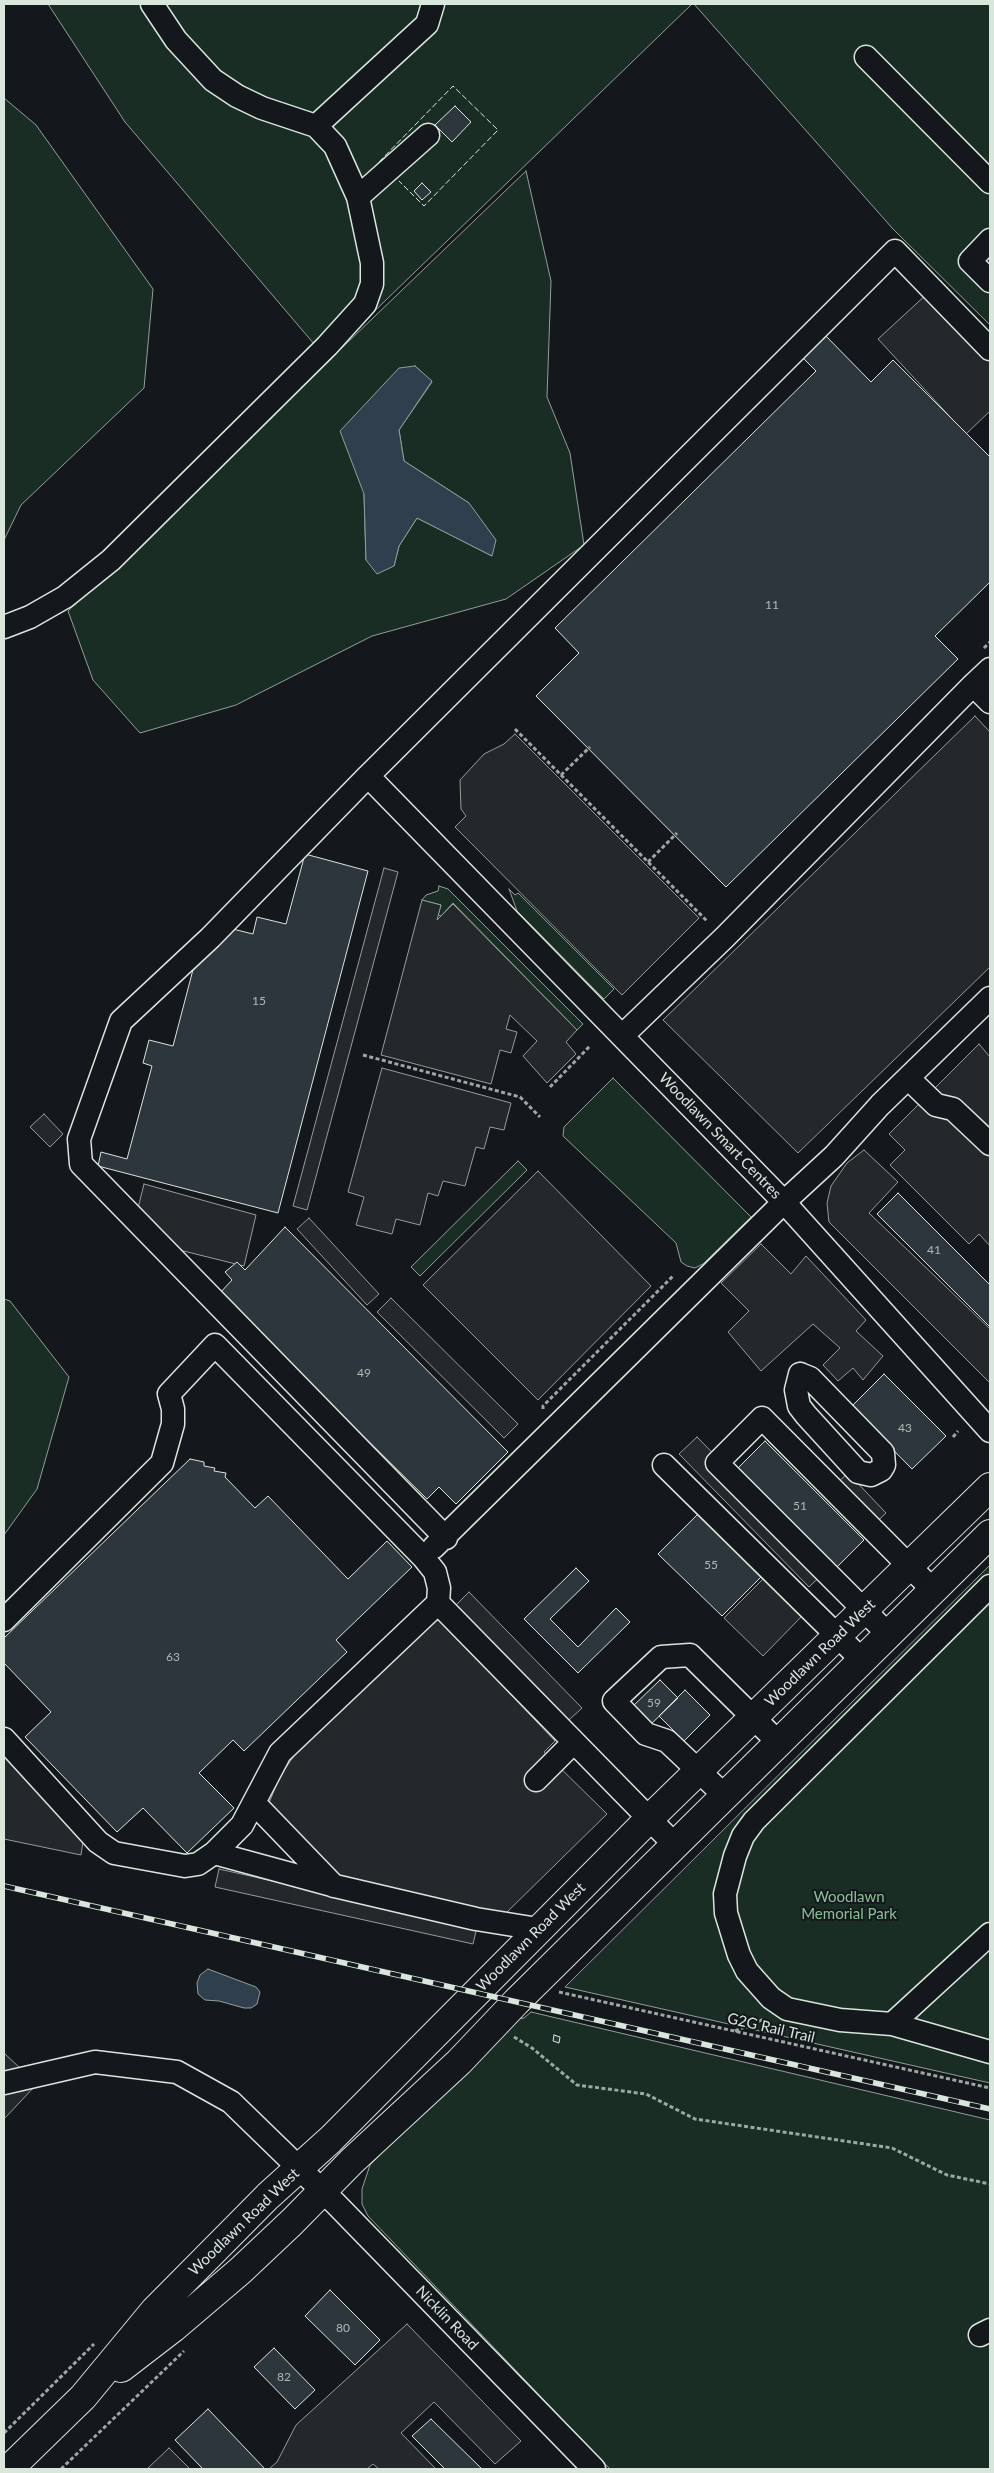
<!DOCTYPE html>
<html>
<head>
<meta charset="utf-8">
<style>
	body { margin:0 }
	#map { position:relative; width:994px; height:2473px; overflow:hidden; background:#14181c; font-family:Lato,sans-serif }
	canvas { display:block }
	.frame { position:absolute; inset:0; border:5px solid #d8e6dc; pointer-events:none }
</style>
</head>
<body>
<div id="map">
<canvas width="994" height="2473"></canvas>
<div class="frame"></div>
</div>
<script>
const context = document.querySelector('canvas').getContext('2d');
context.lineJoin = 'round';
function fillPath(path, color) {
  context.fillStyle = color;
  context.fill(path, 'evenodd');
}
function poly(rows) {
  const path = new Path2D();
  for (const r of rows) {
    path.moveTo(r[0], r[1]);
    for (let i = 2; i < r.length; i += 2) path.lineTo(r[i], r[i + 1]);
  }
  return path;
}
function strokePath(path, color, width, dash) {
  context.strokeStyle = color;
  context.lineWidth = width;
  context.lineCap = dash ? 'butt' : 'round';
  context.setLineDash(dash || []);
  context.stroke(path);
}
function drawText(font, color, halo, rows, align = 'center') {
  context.font = font + ' Lato,sans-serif';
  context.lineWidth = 4;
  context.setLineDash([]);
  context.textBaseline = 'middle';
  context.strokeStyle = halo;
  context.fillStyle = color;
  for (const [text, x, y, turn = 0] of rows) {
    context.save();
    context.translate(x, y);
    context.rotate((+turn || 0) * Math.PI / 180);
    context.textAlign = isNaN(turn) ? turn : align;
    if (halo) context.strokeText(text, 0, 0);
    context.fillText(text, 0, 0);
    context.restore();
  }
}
const green = poly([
	[48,4,692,4,326,358,125,122,48,4],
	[694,4,990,4,990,325,893,229,694,4],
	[4,98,36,125,153,289,144,388,21,505,4,540,4,98],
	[526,171,551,281,547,397,570,453,584,545,506,599,372,636,236,705,140,733,93,680,68,611,526,171],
	[415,366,432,382,399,430,404,461,469,503,492,556,417,518,399,546,394,566,366,560,364,494,415,366],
	[439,886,448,889,583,1024,577,1030,453,903,441,916,438,915,441,905,422,900,426,895,438,891,439,886],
	[509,889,515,895,518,893,614,989,604,999,517,911,509,889],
	[613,1078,751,1217,703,1264,695,1268,687,1266,681,1262,676,1243,563,1136,564,1127,613,1078],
	[518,1161,527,1170,420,1276,411,1267,518,1161],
	[4,1299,10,1301,69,1377,37,1489,4,1535,4,1299],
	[990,1565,990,2083,565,1987,990,1565],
	[531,2012,990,2120,990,2469,610,2469,368,2216,362,2204,362,2189,370,2165,517,2019,524,2018,531,2012]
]);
const parking = poly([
	[941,281,990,334,990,411,966,434,878,339,941,281],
	[975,716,990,732,990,967,798,1153,663,1020,975,716],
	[515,734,699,918,622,995,455,827,466,816,461,809,460,780,484,754,504,744,515,734],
	[384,868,398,872,307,1210,293,1206,384,868],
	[422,900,441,905,437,920,453,904,577,1030,566,1042,576,1054,547,1083,523,1056,537,1041,510,1015,506,1029,517,1032,511,1053,500,1050,491,1084,381,1055,422,900],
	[979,1044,990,1057,990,1246,979,1234,969,1244,890,1165,905,1150,889,1134,979,1044],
	[382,1068,511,1103,504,1130,490,1127,484,1149,476,1147,465,1186,443,1181,438,1196,428,1193,420,1225,396,1219,392,1234,356,1225,364,1197,348,1192,382,1068],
	[44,1114,63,1134,50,1147,30,1127,44,1114],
	[864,1150,898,1182,869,1213,990,1329,990,1383,829,1222,827,1203,831,1186,847,1163,864,1150],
	[538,1171,651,1286,538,1400,423,1285,538,1171],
	[144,1184,256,1215,244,1266,139,1240,132,1232,144,1184],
	[309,1218,379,1294,367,1305,297,1229,309,1218],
	[761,1244,791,1274,806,1256,866,1320,856,1331,883,1356,863,1380,853,1368,838,1381,823,1365,840,1348,813,1324,761,1371,728,1332,749,1311,721,1283,761,1244],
	[391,1298,518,1424,504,1438,377,1312,391,1298],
	[697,1437,827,1570,809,1587,679,1454,697,1437],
	[848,1473,886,1513,863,1535,824,1495,848,1473],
	[765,1577,803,1615,763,1656,724,1618,765,1577],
	[469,1592,582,1708,569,1720,456,1605,469,1592],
	[438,1618,555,1741,544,1752,607,1814,504,1915,337,1876,269,1803,280,1776,296,1753,438,1618],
	[4,1756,83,1842,81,1855,4,1839,4,1756],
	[219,1869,477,1927,473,1944,215,1887,219,1869],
	[4,2053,37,2084,4,2119,4,2053],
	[407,2324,521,2441,495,2464,434,2402,401,2433,436,2469,379,2469,373,2464,367,2469,269,2469,277,2462,296,2425,407,2324],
	[169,2448,190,2469,147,2469,169,2448]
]);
const water = poly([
	[415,366,432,381,399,430,404,461,469,503,496,540,492,556,417,518,399,546,394,566,377,574,366,560,364,494,340,431,399,368,415,366],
	[208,1969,256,1987,260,1992,257,2004,251,2008,244,2008,219,2001,205,2000,198,1994,197,1983,200,1975,208,1969]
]);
const building = poly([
	[455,106,471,122,452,142,435,125,455,106],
	[422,183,431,192,422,200,414,191,422,183],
	[821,331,871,382,893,360,990,457,990,582,935,636,958,659,726,887,536,696,579,653,555,628,816,371,798,353,821,331],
	[305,854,368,871,278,1213,98,1166,101,1152,127,1159,152,1066,143,1063,149,1040,173,1046,195,962,229,928,253,934,257,917,286,924,305,854],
	[898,1193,990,1285,990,1327,877,1214,898,1193],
	[285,1227,508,1452,456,1504,439,1487,427,1499,219,1294,232,1280,225,1272,237,1262,245,1270,285,1227],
	[884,1374,946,1436,912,1469,851,1407,884,1374],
	[765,1441,864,1540,834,1570,735,1471,765,1441],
	[190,1459,204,1462,204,1466,215,1468,214,1471,226,1473,225,1477,255,1508,268,1496,348,1579,387,1541,412,1567,336,1640,347,1652,244,1751,233,1740,199,1773,234,1808,187,1853,143,1808,117,1832,25,1737,51,1712,4,1663,4,1638,190,1459],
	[699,1513,763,1575,722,1616,658,1554,699,1513],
	[576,1568,589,1581,550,1619,578,1647,616,1608,630,1622,578,1673,524,1619,576,1568],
	[660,1680,678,1698,648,1727,630,1709,660,1680],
	[685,1690,710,1715,684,1741,659,1716,685,1690],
	[554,2035,560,2037,559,2043,553,2041,554,2035],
	[330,2290,380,2340,355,2365,305,2316,330,2290],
	[274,2348,315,2390,295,2409,254,2367,274,2348],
	[208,2409,265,2469,203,2469,175,2440,208,2409],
	[431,2419,482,2469,445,2469,412,2436,431,2419]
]);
const path = poly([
	[984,648,990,642],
	[515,729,708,922],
	[561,775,590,747],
	[648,862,677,833],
	[363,1055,520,1097,540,1117],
	[550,1087,590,1046],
	[543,1409,543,1406,674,1275],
	[953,1437,958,1431],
	[559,1992,990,2088],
	[735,2031,764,2019],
	[514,2037,532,2048,577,2085,646,2094,695,2119,892,2148,947,2175,990,2184],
	[4,2433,94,2344],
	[61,2469,184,2351]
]);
const minor = poly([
	[866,57,990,182],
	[316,126,427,24,433,4],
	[358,197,428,135],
	[990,240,970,261,990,281],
	[4,627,30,617,65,597,111,560,327,346,365,304,372,284,372,263,358,197,335,146,316,126,262,108,237,96,213,80,176,40,152,4],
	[973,685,990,669],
	[368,776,895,251,990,349],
	[622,1036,725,937,973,685,990,702],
	[908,1078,936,1105,953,1109,990,1144],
	[800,1374,810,1378,883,1453,884,1465,881,1470,871,1475,858,1472,806,1415,799,1406,796,1390,800,1374],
	[664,1465,862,1660],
	[446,1538,81,1164,79,1139,121,1021,210,938,368,776,784,1202,990,1431],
	[434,1547,784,1202,834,1156,880,1105,990,998],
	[990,1586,754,1821,743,1836,735,1856,725,1894,726,1913,739,1955,747,1971,771,1998,787,2009,840,2020,892,2024,990,2052],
	[438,1603,675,1845],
	[4,1620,162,1463,173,1424,173,1409,169,1394,215,1345,423,1557,435,1572,439,1588,438,1603,280,1753,242,1825,214,1853,198,1864,185,1866,114,1853,98,1842,4,1739],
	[888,1634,717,1463,762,1418,933,1590],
	[536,1780,574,1742],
	[724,1795,667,1741,646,1734,614,1701,661,1657,690,1655,779,1743],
	[255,1804,334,1886],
	[214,1853,335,1886,476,1919,538,1929],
	[892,2024,990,1934],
	[4,2083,95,2062,177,2072,231,2102,336,2204,594,2469],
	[980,2335,990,2330]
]);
const major = poly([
	[121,2368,173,2328,240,2271,292,2222,352,2161,459,2062,516,2002,990,1534],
	[9,2469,83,2397,155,2310,268,2196,330,2140,649,1819,990,1487]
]);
const rail = poly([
	[4,1886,990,2109]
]);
const fence = poly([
	[379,162,453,86,498,130,424,206,399,181]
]);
const numberNames = [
	["11",772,605],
	["15",259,1001],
	["41",934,1250],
	["49",364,1373],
	["43",905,1428],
	["51",800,1506],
	["55",711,1565],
	["63",173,1657],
	["59",654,1703],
	["80",343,2328],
	["82",284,2377]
];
const streetNames = [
	["Woodlawn Smart Centres",720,1136,46],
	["Woodlawn Road West",820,1653,-44],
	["Woodlawn Road West",531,1937,-45],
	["G2G Rail Trail",771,2028,13],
	["Woodlawn Road West",244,2222,-44],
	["Nicklin Road",447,2318,46]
];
const parkNames = [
	["Woodlawn",849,1897],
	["Memorial Park",849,1914]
];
fillPath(green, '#1a2d24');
strokePath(green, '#939e99', 1);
fillPath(parking, '#24282b');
strokePath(parking, '#939e99', 1);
fillPath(water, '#2f3f4d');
strokePath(water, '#939e99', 1);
fillPath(building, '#2c363c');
strokePath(building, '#d8e6dc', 1);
strokePath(minor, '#d8e6dc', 25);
strokePath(major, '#d8e6dc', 30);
strokePath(path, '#9da8a2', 3, [4, 2.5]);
strokePath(minor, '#14181c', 22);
strokePath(major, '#14181c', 28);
strokePath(rail, '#d8e6dc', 5.5);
strokePath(rail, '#14181c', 4, [11]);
strokePath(fence, '#d8e6dc', 1, [6, 2.5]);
drawText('12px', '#adbab4', null, numberNames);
drawText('15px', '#d8e6dc', '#14181c', streetNames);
drawText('15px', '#8ac095', '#14181c', parkNames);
</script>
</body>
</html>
